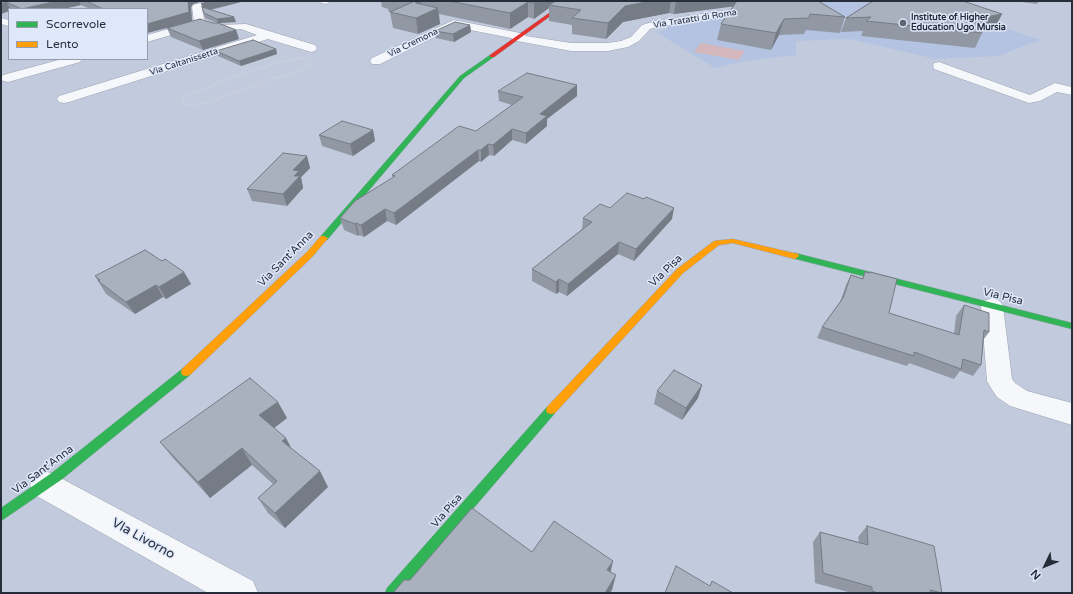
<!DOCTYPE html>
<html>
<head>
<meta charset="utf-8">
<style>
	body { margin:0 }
	#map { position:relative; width:1073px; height:594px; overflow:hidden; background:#c2cbde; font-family:"Varela Round",sans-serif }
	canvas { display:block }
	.frame { position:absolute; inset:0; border:2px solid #272e3b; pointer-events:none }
	.legend { position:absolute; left:8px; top:8px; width:140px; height:52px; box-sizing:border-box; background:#dfe8fa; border:1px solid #959eae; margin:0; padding:5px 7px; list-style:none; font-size:12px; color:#272e3b }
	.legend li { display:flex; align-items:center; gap:8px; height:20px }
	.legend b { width:20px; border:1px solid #959eae }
	.north { position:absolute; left:1025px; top:546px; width:40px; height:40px; -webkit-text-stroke:3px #dfe8fa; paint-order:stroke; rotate:227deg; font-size:11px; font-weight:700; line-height:16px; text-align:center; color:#272e3b }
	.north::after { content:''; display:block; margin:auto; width:14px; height:18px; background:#272e3b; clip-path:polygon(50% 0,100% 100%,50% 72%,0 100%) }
</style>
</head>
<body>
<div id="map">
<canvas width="1073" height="594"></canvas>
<div class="frame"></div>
<ul class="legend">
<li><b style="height:5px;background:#30b455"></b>Scorrevole</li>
<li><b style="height:5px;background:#ff9f0a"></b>Lento</li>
</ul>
<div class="north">N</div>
</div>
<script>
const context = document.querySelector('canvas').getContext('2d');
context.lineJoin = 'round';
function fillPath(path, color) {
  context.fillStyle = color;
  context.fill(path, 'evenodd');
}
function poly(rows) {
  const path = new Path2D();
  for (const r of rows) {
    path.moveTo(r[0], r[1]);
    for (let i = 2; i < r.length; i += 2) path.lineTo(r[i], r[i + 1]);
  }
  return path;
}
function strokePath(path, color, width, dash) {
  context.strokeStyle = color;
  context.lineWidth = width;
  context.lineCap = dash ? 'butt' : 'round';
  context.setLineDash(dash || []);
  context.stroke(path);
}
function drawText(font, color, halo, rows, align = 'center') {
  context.font = font + ' "Varela Round",sans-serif';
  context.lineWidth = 3;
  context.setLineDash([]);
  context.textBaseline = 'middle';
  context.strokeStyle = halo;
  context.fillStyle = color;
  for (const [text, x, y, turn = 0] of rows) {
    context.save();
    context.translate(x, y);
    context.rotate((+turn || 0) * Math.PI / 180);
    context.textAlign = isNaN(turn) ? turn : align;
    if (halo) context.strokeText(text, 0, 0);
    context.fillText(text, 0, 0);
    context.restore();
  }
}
const built = poly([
	[829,1,925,1,1040,40,998,56,935,59,850,39,796,41,796,55,752,60,715,68,656,32,668,29,663,26]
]);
const green = poly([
	[701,43,745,51,739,60,694,52]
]);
const path = poly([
	[299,58,308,60,311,64,298,72,270,79,208,103,186,105,182,102,185,97,215,84,276,63,299,58]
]);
const street = poly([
	[208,1,225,1,224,3,202,9,204,19,218,25,246,24,315,45,317,48,315,51,311,52,268,39,69,102,64,103,59,102,57,99,59,96,257,35,241,29,217,31,202,26,147,42,147,35,194,22,192,7,193,5,208,1],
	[320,1,331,1,326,4,321,3,320,1],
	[788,1,813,1,808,4,657,27,650,29,639,41,628,47,608,51,571,51,517,41,513,40,511,38,455,27,380,64,372,64,370,61,372,58,454,20,520,33,524,34,526,36,571,43,608,43,621,41,631,37,642,25,656,21,788,1],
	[1,18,9,20,9,26,1,24,1,18],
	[62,59,82,59,80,62,8,82,3,81,1,78,3,75,62,59],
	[939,62,1030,95,1055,83,1072,87,1072,95,1057,92,1040,101,1029,103,934,69,933,66,934,63,939,62],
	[992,298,1000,301,1003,306,1012,379,1015,383,1027,391,1072,403,1072,425,1010,406,997,397,991,388,987,381,981,306,984,301,992,298],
	[45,471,55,475,253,581,258,593,208,593,35,495,30,485,35,475,45,471]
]);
const fast = poly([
	[490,55,495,56,464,78,327,240,321,240,320,238,321,236,460,76,490,55],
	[795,253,1072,323,1072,329,792,258,791,256,792,254,795,253],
	[186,368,190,369,191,372,190,375,61,480,1,521,1,508,53,472,182,369,186,368],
	[551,406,555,407,556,410,555,413,401,593,385,593,387,588,547,407,551,406]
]);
const slow = poly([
	[321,236,324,236,328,238,313,256,190,375,186,376,182,375,181,372,182,369,307,252,321,236],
	[733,239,798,254,799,256,795,259,733,243,719,245,683,273,555,413,551,414,547,413,546,410,547,407,677,269,714,241,733,239]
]);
const jam = poly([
	[566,1,571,1,494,57,490,57,490,55,566,1]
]);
const wall = poly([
	[1,1,202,1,193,4,191,7,192,21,213,23,217,23,205,18,201,3,245,1,211,10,234,17,236,22,219,23,236,30,239,39,203,50,171,37,167,28,147,33,147,9,90,9,81,5,63,9,9,9,9,11,1,14],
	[381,1,818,1,845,17,840,33,806,30,804,34,779,35,771,50,717,40,721,24,733,6,674,14,669,13,623,22,606,39,572,34,572,25,549,21,549,8,534,19,528,17,510,29,439,14,440,24,418,34,393,28,390,12,389,12,388,9,382,7],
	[873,1,995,28,981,31,982,33,975,48,861,36,863,31,841,32,846,18],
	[1014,1,1039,1,1037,4],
	[470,25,471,32,454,42,436,38,435,31],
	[276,49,277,54,241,66,218,56,216,51],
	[498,91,577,96,547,119,547,126,526,144,512,140,494,156,489,155,481,162,479,161,396,225,387,221,364,237,359,235,358,236,344,230,340,218,393,178,392,175,476,131,512,105,499,101],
	[373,130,375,141,353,156,322,146,319,135],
	[307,156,310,168,301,177,303,188,287,206,252,201,247,189],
	[610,208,672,219,634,261,618,254,567,296,559,292,556,294,532,281,532,269,582,229,583,218],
	[162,261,184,272,191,284,166,299,163,297,135,314,106,294,95,276],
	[865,272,889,313,954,334,956,316,964,305,989,332,984,339,981,365,973,376,960,371,954,379,909,363,907,366,817,338,822,327,840,302,846,285,851,275,862,278],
	[702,385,698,398,682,420,654,404,657,391],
	[287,418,274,428,291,448,328,487,285,528,268,513,258,498,273,484,252,465,210,498,173,458,160,442],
	[867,526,942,593,852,593,815,583,813,542,820,532,859,542,858,537]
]);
const shadedWall = poly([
	[57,1,79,1,81,5,63,9,22,9],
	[188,1,202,1,193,4,191,7,192,21,147,33,147,24],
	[209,1,245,1,204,11,201,3],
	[414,1,420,1,422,11],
	[537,1,559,1,549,5,549,8,534,19,534,3],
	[651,1,671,1,669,13,623,22,606,39,608,23,625,6],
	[676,1,776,1,674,14],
	[6,2,11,9,9,9,9,11,1,14,1,4],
	[528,2,528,17,510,29,510,13],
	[438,8,440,24,418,34,416,18],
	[1002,14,995,28,974,32,974,19],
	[234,17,236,22,218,23,217,19],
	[784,19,779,35,771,50,776,33],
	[470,25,471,32,454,42,453,34],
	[236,30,239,39,203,50,199,41],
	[276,49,277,54,241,66,239,61],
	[577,85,577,96,547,119,547,126,526,144,526,133,540,114],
	[512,129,512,140,494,156,493,145],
	[373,130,375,141,353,156,350,144],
	[488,144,489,155,481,162,481,150],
	[478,150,479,161,396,225,394,213],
	[307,156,310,168,301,177,303,188,287,206,283,194,293,170],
	[674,208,672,219,634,261,636,249],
	[385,209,387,221,364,237,361,225],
	[356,223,359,235,358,236,355,224],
	[619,242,618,254,567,296,568,284],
	[184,272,191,284,166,299,159,287],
	[559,279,559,292,556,294,556,282],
	[156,285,163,297,135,314,126,302],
	[702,385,698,398,682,420,686,408],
	[278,402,287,418,269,432,259,415],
	[286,438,295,455,282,441],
	[242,448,252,465,210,498,198,482],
	[320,471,328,487,285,528,275,513],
	[613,561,610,575,607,570],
	[616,575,612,590,610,593,605,593]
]);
const building = poly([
	[1,1,57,1,22,9,6,2,1,4,1,1],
	[86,1,188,1,189,12,147,24,147,9,103,9,86,1],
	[407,1,414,1,416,3,438,8,416,18,390,12,413,2,407,1],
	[449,1,537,1,534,3,528,2,510,13,449,1],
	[556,1,651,1,625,6,608,23,572,18,581,10,549,5,556,1],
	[737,1,818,1,845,17,810,14,809,18,784,19,776,33,721,24,737,1],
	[873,1,963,1,1002,14,974,19,982,33,866,21,871,17,846,18,873,1],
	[202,7,234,17,217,19,204,13,202,7],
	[200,19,213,23,218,23,236,30,199,41,167,28,200,19],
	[455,22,470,25,453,34,435,31,455,22],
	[253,40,276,49,239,61,216,51,253,40],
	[527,73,577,85,540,114,547,116,526,133,512,129,493,145,488,144,481,150,478,150,394,213,385,209,361,225,356,223,355,224,340,218,355,201,395,176,392,175,459,126,476,131,523,97,498,91,527,73],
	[342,121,373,130,350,144,319,135,342,121],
	[283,153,307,156,293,170,299,171,294,176,300,176,283,194,247,189,283,153],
	[627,193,644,199,646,197,674,208,636,249,619,242,568,284,559,279,556,282,532,269,592,222,583,218,600,204,610,208,627,193],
	[145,250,162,261,165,259,184,272,159,287,156,285,126,302,98,281,100,280,95,276,145,250],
	[865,272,870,273,870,272,897,279,889,313,959,335,964,305,989,313,989,332,984,330,981,365,963,359,961,369,914,352,914,356,822,327,843,298,851,275,863,279,865,272],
	[674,370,702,385,686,408,657,391,674,370],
	[250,378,278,402,259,415,286,438,282,441,320,471,275,513,258,498,277,481,242,448,198,482,160,442,250,378],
	[472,508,532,552,554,521,613,561,607,570,616,575,605,593,393,593,404,580,410,580,472,508],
	[867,526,934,546,942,593,930,590,931,593,878,593,872,591,872,587,823,573,820,532,868,545,867,526],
	[676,566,710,586,712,581,733,593,665,593,676,566]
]);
const markers = [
	[903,23,4,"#5d6574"]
];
const farPoinames = [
	["Institute of Higher",911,18],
	["Education Ugo Mursia",911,28]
];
const farStreetnames = [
	["Via Tratatti di Roma",695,19,-9],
	["Via Cremona",413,43,-26],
	["Via Caltanissetta",184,62,-18]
];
const streetNames = [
	["Via Sant'Anna",286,259,-45],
	["Via Pisa",666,271,-44],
	["Via Pisa",1003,297,14],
	["Via Sant'Anna",43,470,-37],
	["Via Pisa",447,511,-49]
];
const nearStreetnames = [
	["VIa Livorno",143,539,29]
];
fillPath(built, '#b4c3e2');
fillPath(green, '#d3b7bc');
strokePath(street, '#99a1af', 1);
strokePath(fast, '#99a1af', 1);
strokePath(slow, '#99a1af', 1);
strokePath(jam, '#99a1af', 1);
strokePath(path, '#d1d4db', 1.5, [1, 1.5]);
fillPath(street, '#f6f7fa');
fillPath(fast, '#30b455');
fillPath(slow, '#ff9f0a');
fillPath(jam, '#e5322d');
fillPath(wall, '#9198a4');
fillPath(shadedWall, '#767c86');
fillPath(building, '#a9b1bf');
strokePath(building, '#767c86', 1);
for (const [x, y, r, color] of markers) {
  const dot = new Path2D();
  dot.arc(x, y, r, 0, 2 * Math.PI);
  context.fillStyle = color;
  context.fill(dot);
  strokePath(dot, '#dfe8fa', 1.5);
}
drawText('bold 9px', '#272e3b', '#dfe8fa', farPoinames, 'left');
drawText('9px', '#272e3b', '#dfe8fa', farStreetnames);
drawText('11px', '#272e3b', '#dfe8fa', streetNames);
drawText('13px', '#272e3b', '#dfe8fa', nearStreetnames);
</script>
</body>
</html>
